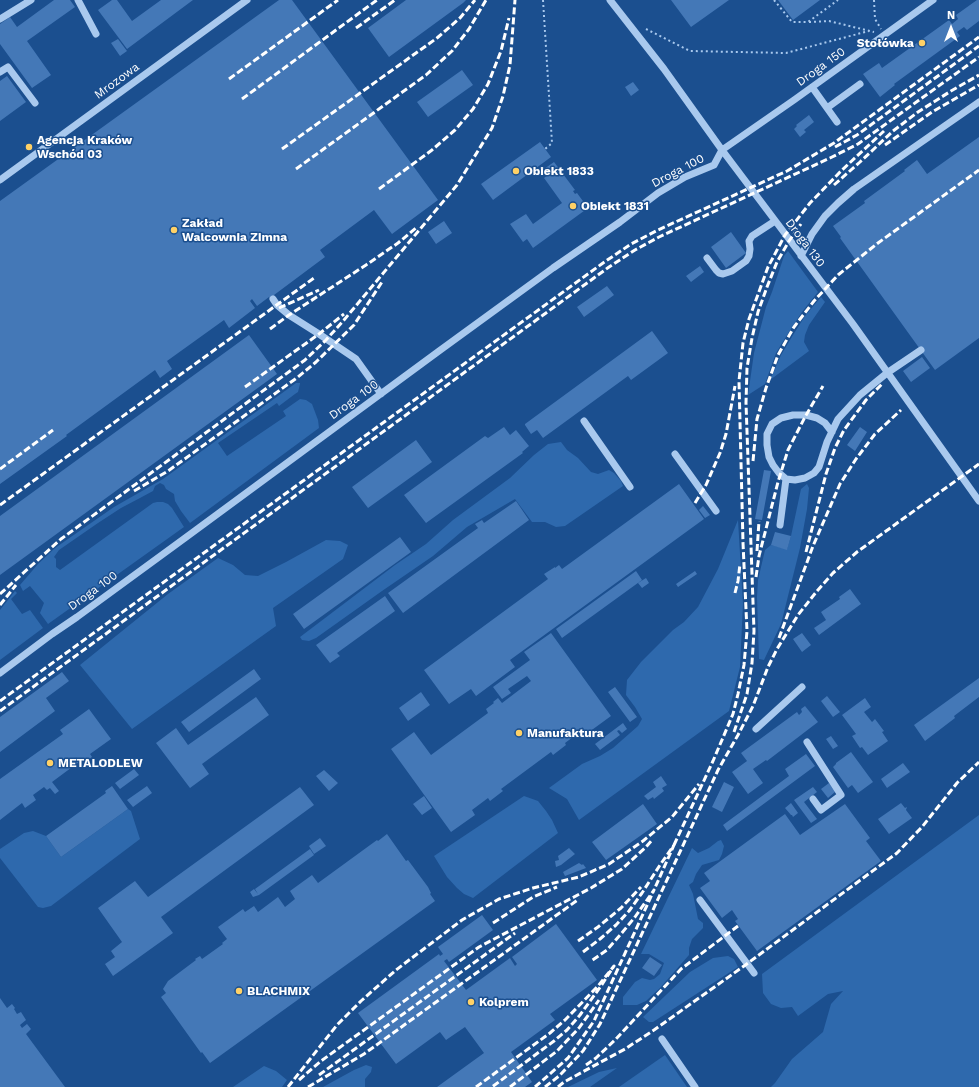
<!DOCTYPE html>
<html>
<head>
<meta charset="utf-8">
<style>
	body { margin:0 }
	#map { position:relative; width:979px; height:1087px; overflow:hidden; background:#1b4f8f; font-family:"Work Sans",sans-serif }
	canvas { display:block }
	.north { position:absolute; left:931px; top:8px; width:40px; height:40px; -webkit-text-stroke:3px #1b4f8f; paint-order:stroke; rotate:0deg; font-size:11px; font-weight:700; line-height:16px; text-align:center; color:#fff }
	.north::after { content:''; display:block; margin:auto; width:14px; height:18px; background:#fff; clip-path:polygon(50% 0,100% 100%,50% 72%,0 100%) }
</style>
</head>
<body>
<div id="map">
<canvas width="979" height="1087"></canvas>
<div class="north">N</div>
</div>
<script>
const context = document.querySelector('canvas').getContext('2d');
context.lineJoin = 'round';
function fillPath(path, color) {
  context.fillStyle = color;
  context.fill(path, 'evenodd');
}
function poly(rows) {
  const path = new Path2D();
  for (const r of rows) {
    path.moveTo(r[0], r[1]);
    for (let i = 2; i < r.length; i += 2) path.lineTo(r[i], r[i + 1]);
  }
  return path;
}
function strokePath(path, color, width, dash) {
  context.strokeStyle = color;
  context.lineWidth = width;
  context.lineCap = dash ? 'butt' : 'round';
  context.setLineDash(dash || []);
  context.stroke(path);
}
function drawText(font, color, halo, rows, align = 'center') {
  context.font = font + ' "Work Sans",sans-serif';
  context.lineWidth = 3;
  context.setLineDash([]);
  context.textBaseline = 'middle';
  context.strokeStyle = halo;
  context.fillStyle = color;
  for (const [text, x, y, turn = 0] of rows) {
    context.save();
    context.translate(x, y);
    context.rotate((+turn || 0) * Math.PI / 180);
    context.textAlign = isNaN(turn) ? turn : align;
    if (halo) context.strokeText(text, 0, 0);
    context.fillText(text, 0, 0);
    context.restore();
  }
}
const green = poly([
	[788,251,818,292,802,312,789,332,776,353,765,384,748,395,754,353,766,307,772,292,784,256],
	[821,297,825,302,809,325,805,335,804,342,809,351,770,380,781,355,793,335,805,316],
	[296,383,300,383,300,384,298,392,295,394,279,406,277,403,218,443,227,456,286,416,283,411,300,399,306,400,312,404,318,420,319,428,190,523,181,511,175,501,174,494,166,489,164,485,160,483,155,486,153,491,140,498,121,508,98,523,59,550,54,557,56,559,56,567,60,570,153,503,157,502,163,502,168,504,172,508,184,527,48,624,40,613,44,603,30,586,23,591,20,585,38,564,55,548,114,507,163,479],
	[561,442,567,450,578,458,591,472,598,474,609,470,614,473,621,481,623,486,565,526,556,527,545,522,532,522,515,499,467,527,433,556,382,591,316,638,309,641,302,640,300,637,395,565,426,544,453,520,510,478,534,455,548,444],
	[807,484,809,488,807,509,800,548,781,624,764,660,759,659,757,597,758,580,765,550,771,545,787,549,791,536,801,489],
	[738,520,743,604,740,667,729,711,579,820,567,799,549,788,582,764,600,756,613,748,638,726,642,719,635,707,626,695,627,680,641,662,673,630,684,622,698,607,718,569],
	[326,540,340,541,348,545,343,559,273,608,276,626,132,729,80,665,168,594,218,558,233,565,245,575,258,576,286,562],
	[15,591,17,593,11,599,22,614,30,610,43,628,0,660,0,610],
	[524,796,538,801,546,811,552,820,558,833,473,898,464,894,457,888,447,877,434,856],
	[128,809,131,811,140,839,51,906,43,908,38,907,0,858,0,849,24,833,33,831,46,836,61,857],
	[979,815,979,1087,771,1087,775,1083,792,1059,823,1032,831,1004,843,991,828,994,798,1016,792,1007,781,1008,771,1004,763,993,762,974],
	[721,840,724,846,722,854,719,860,702,865,696,874,693,882,689,885,693,894,698,919,703,923,703,928,692,939,689,948,689,955,660,988,646,1001,637,1005,623,1005,623,997,635,982,642,978,650,980,654,979,660,974,664,963,649,954,641,954,692,848,698,853,709,848,718,841],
	[728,956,734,959,738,967,653,1022,649,1022,643,1017,690,972,713,958],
	[665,1055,687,1087,619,1087],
	[366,1065,372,1067,371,1072,365,1079,365,1087,323,1087,354,1070],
	[264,1066,276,1071,287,1080,282,1087,233,1087],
	[617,1068,590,1087,568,1087,599,1072]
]);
const building = poly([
	[54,0,70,0,75,7,27,41,51,75,32,88,0,44,0,24,10,17,17,27],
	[112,0,117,0,132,21,161,0,193,0,127,49,98,10],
	[279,0,292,0,438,200,392,234,374,210,320,250,325,257,270,298,269,297,257,306,252,299,250,301,255,308,229,328,224,320,167,361,172,369,160,378,155,370,66,435,67,436,0,484,0,201],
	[406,0,466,0,463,3,389,57,368,28],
	[671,0,729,0,691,27],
	[778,0,820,0,793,20],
	[977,0,979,0,979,21,967,30,964,27,957,32,960,36,894,84,895,85,880,97,863,74,879,63,882,68,949,20,952,24,958,19,956,15],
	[118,39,127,51,120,56,111,43],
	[462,70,473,85,428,117,417,102],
	[7,76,26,102,0,121,0,81],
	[633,82,639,90,631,96,625,87],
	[809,115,814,122,804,130,806,132,800,137,794,129,797,126,796,125],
	[979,137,979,338,935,370,840,238,841,237,833,226,865,203,864,201,905,171,904,170,917,160,927,174],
	[540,142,551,157,493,200,481,184],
	[554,162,575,190,573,191,575,194,577,193,588,208,533,248,527,239,523,242,510,224,526,214,533,224,562,203,544,178,548,175,544,169],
	[444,221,452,233,436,244,428,232],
	[731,232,746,253,726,268,711,247],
	[700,266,704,272,691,282,686,276],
	[607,286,614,295,584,317,577,307],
	[652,331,668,353,631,380,628,376,543,438,537,430,531,434,525,425,525,424],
	[249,335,277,374,0,575,0,516],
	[922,357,930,368,911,382,903,371],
	[504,427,510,435,516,430,529,446,522,452,523,453,426,523,404,495,485,436,488,438],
	[860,427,867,432,855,451,847,445],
	[416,440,432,462,368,508,352,487],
	[764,470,771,471,762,520,755,519],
	[679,484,704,519,510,660,515,667,476,696,471,689,449,704,424,670,548,579,544,574,555,567,555,568,559,565,562,569],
	[516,501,529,520,403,613,388,593,478,528,475,524,482,520,484,523],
	[703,506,710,515,705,518,699,510],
	[775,532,791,536,787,550,771,545],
	[400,537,411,552,304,629,293,614],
	[636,571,642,580,562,638,556,629],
	[695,571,697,574,678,587,676,584],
	[646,578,649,583,642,588,638,583],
	[850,589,861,604,819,635,814,628,826,620,821,612,840,599,839,597],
	[385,596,395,611,337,653,340,656,330,663,316,645],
	[551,633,611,716,585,735,581,731,565,743,566,745,553,755,551,752,501,789,503,791,490,801,488,798,472,810,475,815,451,832,391,749,414,732,431,755,488,713,486,709,494,703,493,702,498,698,502,703,531,681,527,676,508,689,511,693,502,699,493,687,530,660,524,652],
	[802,633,811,645,802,652,793,639],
	[254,669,261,679,189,732,181,722],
	[62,672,69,681,46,698,55,711,0,752,0,717],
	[979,678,979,697,954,716,955,718,925,741,914,725],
	[615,687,637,717,630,722,608,692],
	[421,692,430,705,408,721,399,708],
	[827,696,840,712,833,717,821,701],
	[256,697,269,715,202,764,209,774,190,788,156,743,176,728,188,745],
	[865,698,871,707,864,712,872,722,875,719,884,731,882,732,888,741,868,755,862,747,860,748,852,736,856,734,842,715],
	[805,706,818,722,767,761,766,760,753,769,763,783,748,794,732,772,747,761,741,753,797,712,799,715,802,712,801,709],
	[89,709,111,739,90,754,92,757,85,762,83,759,52,782,59,791,55,794,50,788,47,790,44,787,33,795,36,800,25,808,22,803,0,820,0,779,63,734,60,730],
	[623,723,627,729,622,733,619,730,617,731,620,735,600,750,595,744],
	[831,736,838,746,833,749,826,739],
	[851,752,873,782,858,793,852,785,848,788,833,767,836,764,836,763],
	[806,754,815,766,727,831,723,825,789,776,785,769],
	[903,763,910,772,887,788,881,779],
	[134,769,139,775,120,789,115,783],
	[324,770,338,783,329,791,316,776],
	[661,776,667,785,662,788,664,791,654,799,653,797,648,800,644,796,656,787,653,782],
	[724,782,734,787,722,812,712,807],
	[829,783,835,792,828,798,821,789],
	[112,786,128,809,61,857,46,836,106,793,105,791],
	[147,786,152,793,133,807,127,800],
	[300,787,314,805,161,917,173,933,113,976,105,964,115,957,111,951,122,942,98,908,135,881,148,897],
	[813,787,817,792,804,802,817,819,811,823,794,800],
	[424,796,432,808,422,815,413,804],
	[791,803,798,813,793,817,792,815,791,815,785,808],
	[901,803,905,808,907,807,906,810,912,818,889,834,878,819],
	[643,804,657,824,606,860,592,842],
	[845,804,870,838,866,841,881,861,757,951,735,921,738,919,732,910,722,918,700,888,710,881,704,873,785,814,800,835],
	[387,834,406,861,408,860,428,887,431,893,430,894,435,901,210,1063,202,1052,201,1053,161,997,166,993,163,989,168,981,196,960,195,959,200,956,202,959,223,944,222,943,227,939,218,927,243,909,245,912,254,906,258,912,278,897,285,907,295,899,290,891,312,875,318,883,377,840,378,841],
	[320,838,326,846,314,854,309,846],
	[569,848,575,854,561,865,556,867,555,861,559,860,558,856],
	[310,849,314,855,259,895,253,897,250,892,254,889,258,894,255,889],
	[579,863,582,865,583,864,586,868,565,876,563,872],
	[482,915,493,930,449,962,447,959,444,961,466,990,510,958,515,966,517,964,512,957,556,924,597,980,550,1014,555,1020,511,1052,532,1082,525,1087,437,1087,484,1053,465,1027,446,1040,440,1032,396,1064,358,1013,439,954,440,956,443,954,438,947],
	[650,957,662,965,654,976,642,968],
	[0,998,7,1008,12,1004,15,1008,14,1009,17,1014,21,1012,26,1020,20,1025,22,1028,27,1024,31,1029,26,1034,65,1087,0,1087]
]);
const path = poly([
	[543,0,552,143,545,149],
	[774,0,792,22,808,22,838,0],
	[874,0,875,19,881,29],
	[809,22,829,21,874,32],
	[646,29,690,51,786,53,869,31]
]);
const minor = poly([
	[78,0,96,34],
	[610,0,664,69,722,150,853,324,979,501],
	[0,19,31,0],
	[0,72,8,67,35,103],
	[812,87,837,122],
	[827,108,860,84],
	[0,180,247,0],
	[801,256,812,234,825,216,838,203,854,189,979,102],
	[707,258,716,270,719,273,723,274,732,271,746,261,749,256,750,249,749,241,752,236,775,221],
	[273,299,277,305,289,315,319,334,356,359,381,394],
	[584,421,630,487],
	[832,432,825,423,817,418,806,415,793,415,781,418,772,424,767,434,767,445,769,457,773,465,779,473,786,479,795,480,805,478,814,473,819,467,827,442,838,419,860,395,887,373,921,350],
	[675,454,716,511],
	[780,525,786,479],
	[0,673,52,634,77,617,185,538,439,351,553,268,620,222,658,193,685,177,714,165,722,150,794,100,933,0],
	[756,729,802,687],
	[807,742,841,795,821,810,813,799],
	[700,900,754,973],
	[662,1039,695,1087]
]);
const rail = poly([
	[356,28,395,0],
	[229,79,338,0],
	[242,99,377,0],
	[885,145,932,112,979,85],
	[835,147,857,135,979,46],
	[282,149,437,38,460,18,475,0],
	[296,169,426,75,452,51,469,29,486,0],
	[834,185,860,162,893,131,918,112,951,91,979,75],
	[379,189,432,150,455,130,473,109,488,84,501,51,509,18],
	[279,308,319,290],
	[270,329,289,315,366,265,398,243,416,228],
	[245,387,319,334,344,314],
	[753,461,757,419,766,388,778,355,794,327,814,301,838,275,878,243,979,170],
	[0,469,53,430],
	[134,491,168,471,298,377,316,362,354,325,382,282],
	[695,503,706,485,720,453,726,434,735,386],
	[0,505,314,278],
	[757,551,759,521],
	[806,552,826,474,835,448,844,430,866,400,882,384],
	[756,577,759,556,778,482,788,450,805,417,823,386],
	[735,593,738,581,740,564],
	[0,594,61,539,305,360,326,340,344,320,457,185,492,128,503,96,510,65,515,0],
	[0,605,16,585],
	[779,638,813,546,840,484,856,459,875,434,901,410],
	[0,701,603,263,631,244,658,230,787,171,834,143,979,37],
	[0,711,609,267,635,250,659,237,830,158,858,144,979,57],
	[734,732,747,694,752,663,754,631,746,403,747,368,752,338,758,312,767,287,777,262,789,241,801,224],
	[674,845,713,761,733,714,738,694,744,665,747,631,743,543,739,381,743,343,749,319,768,267,785,235,810,203,842,170,884,131],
	[493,923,533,897,557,887],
	[578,941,598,927,621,908,641,887],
	[583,952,600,939,616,925,629,911,642,893,660,865,674,845,654,890],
	[586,1065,596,1058,616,1039,681,969,738,926],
	[319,1075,515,933],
	[299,1080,321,1061,479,947,591,888,622,869,646,847,653,839],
	[288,1087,337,1025,361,1001,396,970,462,920,499,899,533,888,579,877,609,864,643,841,672,817,699,784],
	[308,1087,364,1054,579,899],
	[476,1087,550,1033,565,1020,598,986,614,966,601,986,580,1015,567,1030,554,1041,492,1087],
	[510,1087,557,1051,579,1028,599,1000],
	[535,1087,568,1058,594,1021,654,890,635,917,621,934,607,950,591,961],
	[545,1087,559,1076,583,1051,600,1024,718,770,738,735,753,706,768,667,777,649,798,615,817,591,833,573,857,552,979,464],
	[558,1087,564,1082,625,1049,654,1030,744,966,897,853,922,827,957,783,979,762]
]);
const markers = [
	[922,43,4,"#ffd166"],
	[29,147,4,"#ffd166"],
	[516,171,4,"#ffd166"],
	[573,206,4,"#ffd166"],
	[174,230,4,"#ffd166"],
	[519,733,4,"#ffd166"],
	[50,763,4,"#ffd166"],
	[239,991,4,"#ffd166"],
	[471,1002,4,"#ffd166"]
];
const poiNames = [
	["Stołówka",914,43,"right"],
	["Agencja Kraków",37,140],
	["Wschód 03",37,154],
	["Obiekt 1833",524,171],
	["Obiekt 1831",581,206],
	["Zakład",182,223],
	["Walcownia Zimna",182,237],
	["Manufaktura",527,733],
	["METALODLEW",58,763],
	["BLACHMIX",247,991],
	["Kolprem",479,1002]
];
const streetNames = [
	["Droga 150",821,67,-36],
	["Mrozowa",117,81,-36],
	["Droga 100",678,171,-28],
	["Droga 130",805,243,53],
	["Droga 100",354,400,-36],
	["Droga 100",93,591,-36]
];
fillPath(green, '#2e69ad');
fillPath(building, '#4478b7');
strokePath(path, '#a9c9ee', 2, [2, 3]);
strokePath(minor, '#a9c9ee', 7);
strokePath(rail, '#fff', 3, [7, 3]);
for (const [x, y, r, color] of markers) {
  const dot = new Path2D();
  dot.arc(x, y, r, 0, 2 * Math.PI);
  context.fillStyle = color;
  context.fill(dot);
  strokePath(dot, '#1b4f8f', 1.5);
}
drawText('bold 12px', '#fff', '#1b4f8f', poiNames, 'left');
drawText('12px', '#fff', '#1b4f8f', streetNames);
</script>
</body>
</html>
